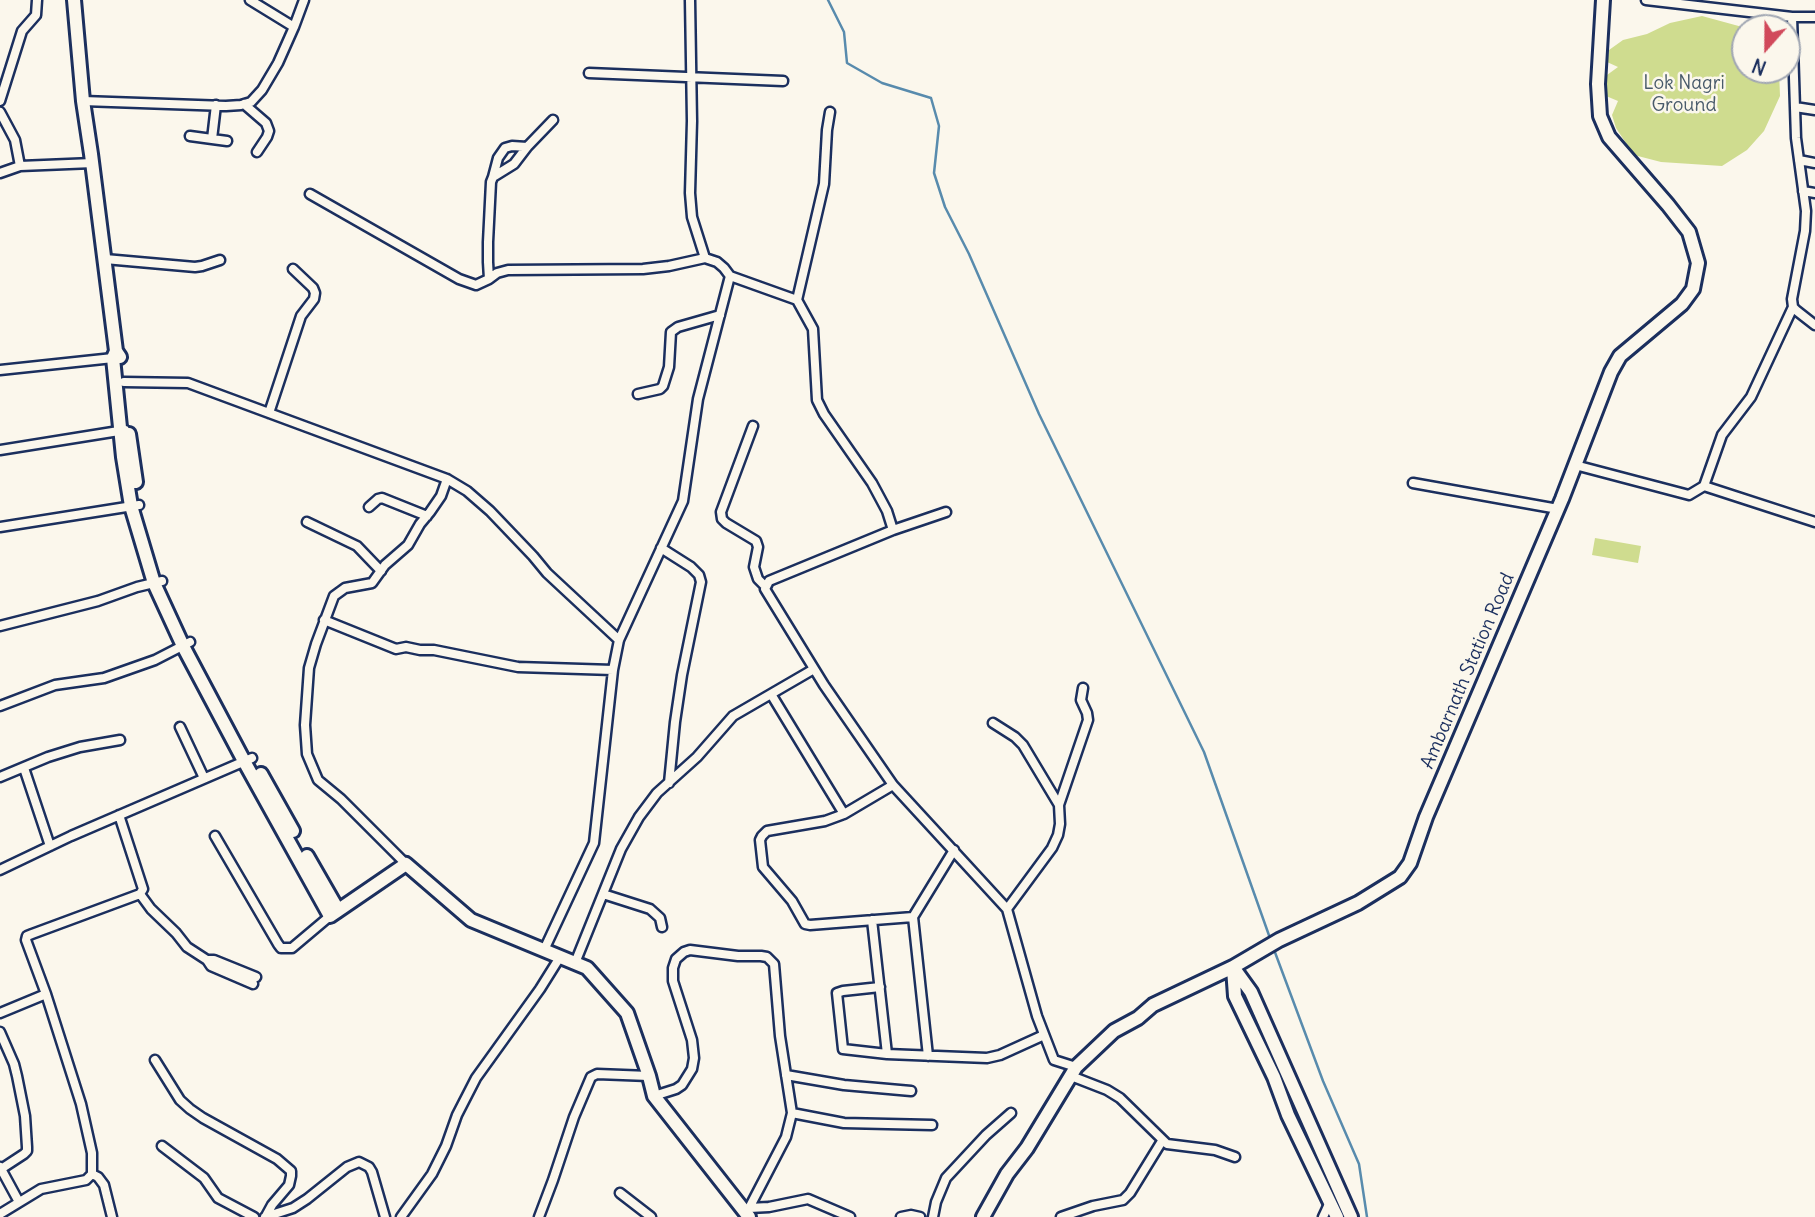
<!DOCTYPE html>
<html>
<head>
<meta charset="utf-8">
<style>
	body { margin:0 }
	#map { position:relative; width:1815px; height:1217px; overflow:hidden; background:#fbf7ec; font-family:Delius,sans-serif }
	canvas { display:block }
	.north { position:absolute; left:1731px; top:14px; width:70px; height:70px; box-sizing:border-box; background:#fbf7ec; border:2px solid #a1a7b3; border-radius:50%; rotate:201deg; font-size:19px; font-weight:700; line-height:28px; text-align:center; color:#1b2f5e }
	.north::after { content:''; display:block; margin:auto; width:24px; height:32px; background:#d1495b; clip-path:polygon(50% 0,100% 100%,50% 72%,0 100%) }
</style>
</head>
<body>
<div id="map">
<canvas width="1815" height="1217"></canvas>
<div class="north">N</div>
</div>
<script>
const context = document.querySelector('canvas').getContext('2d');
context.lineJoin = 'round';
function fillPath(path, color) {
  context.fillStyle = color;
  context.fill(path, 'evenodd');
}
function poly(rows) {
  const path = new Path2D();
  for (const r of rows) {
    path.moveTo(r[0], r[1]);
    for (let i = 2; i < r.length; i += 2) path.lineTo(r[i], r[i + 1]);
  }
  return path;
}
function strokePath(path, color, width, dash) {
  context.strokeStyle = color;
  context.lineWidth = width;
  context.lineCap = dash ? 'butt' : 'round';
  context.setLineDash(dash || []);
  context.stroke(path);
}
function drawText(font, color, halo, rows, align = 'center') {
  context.font = font + ' Delius,sans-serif';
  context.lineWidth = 5;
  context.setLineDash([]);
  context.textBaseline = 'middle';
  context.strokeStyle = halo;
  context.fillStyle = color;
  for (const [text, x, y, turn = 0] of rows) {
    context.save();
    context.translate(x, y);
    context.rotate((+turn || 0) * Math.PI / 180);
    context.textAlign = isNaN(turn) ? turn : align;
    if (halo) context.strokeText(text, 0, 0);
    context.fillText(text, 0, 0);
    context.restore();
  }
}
const green = poly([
	[1702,16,1746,28,1745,70,1779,70,1780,96,1764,131,1747,150,1722,166,1661,162,1634,155,1616,128,1612,115,1618,101,1606,96,1607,75,1618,67,1607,62,1609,50,1623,40,1647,34,1670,23],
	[1595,538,1641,546,1638,563,1592,555]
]);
const stream = poly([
	[828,0,844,32,847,63,882,83,931,98,939,126,934,173,945,207,969,254,1039,414,1204,752,1271,941],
	[1273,947,1323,1081,1359,1164,1367,1217]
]);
const street = poly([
	[250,0,294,27],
	[690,0,692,121,690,193,692,217,705,258],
	[1646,0,1792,17,1815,17],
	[1792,17,1796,138,1806,211,1805,231,1792,299,1793,307,1797,311,1815,325],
	[589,73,783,81],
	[0,101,22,31,36,15,37,0],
	[83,101,226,106,241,105,251,102,262,90,278,63,294,27,304,0],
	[244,104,266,123,269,131,267,137,257,152],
	[216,105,212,139,227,141],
	[1795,107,1815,110],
	[0,112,15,140,20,166],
	[190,136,212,139],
	[1799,160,1815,163],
	[0,173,20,166,93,163],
	[493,177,498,158,505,148,512,146,527,147],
	[1803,191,1815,193],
	[310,194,459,279,476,285,489,279],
	[105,259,195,267,202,266,220,260],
	[730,276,797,300,813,329,817,400,824,414,872,483,887,511,893,530],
	[797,300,824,184,827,130,830,112],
	[0,370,113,358],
	[124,382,188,383,447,479,467,491,490,511,533,556,547,573,619,640],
	[638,394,660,389,663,386,669,367,671,332,678,327,720,315],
	[269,413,301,316,314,299,315,293,313,288,293,269],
	[753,426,721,512,722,519,726,523,756,541,758,547,754,567,758,579,765,586],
	[0,450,125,430],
	[1575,465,1689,495,1704,486,1815,522],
	[1413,483,1558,509],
	[1704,486,1722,435,1751,397,1793,307],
	[369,507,378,499,382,498,427,516],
	[946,512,893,530,769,581,765,589,824,685,893,785,1007,909,1037,1016,1054,1060,1076,1067],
	[307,522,357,546,381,571],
	[0,527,139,505],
	[661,548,691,567,699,575,701,582,682,675,675,722,669,783],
	[324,620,396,649,406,647,420,650,434,650,518,667,613,670],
	[0,626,98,601,137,587,162,581],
	[771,694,844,814],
	[0,706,55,685,104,678,155,660,190,642],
	[993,723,1015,737,1023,745,1059,805],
	[180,727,204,778],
	[24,768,50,846],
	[0,777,48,757,80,747,120,740],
	[893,785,844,814,825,821,767,831,762,836,760,840,763,867,792,901,805,924,810,925,913,917,954,850],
	[215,836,278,944,281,948,292,948,330,916],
	[406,864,341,799,318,780,307,754,305,725,309,668,316,644,334,596,345,588,372,583,385,565,408,545,420,524,430,512,441,496,447,479],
	[0,870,71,836,252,758],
	[140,894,151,909,176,933,187,947,207,960],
	[603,894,650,909,660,918,662,927],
	[1007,909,1052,848,1058,835,1060,824,1059,805,1088,720,1087,713,1081,700,1083,688],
	[913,917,928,1056],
	[872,920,887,1054],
	[544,950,594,843,613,670,619,640,683,501,698,399,730,276,724,268,717,262,705,258,669,266,643,269,508,270,497,273,489,279,488,262,488,242,491,182,493,177,514,164,527,147,553,120],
	[575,963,621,849,639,817,657,793,697,757,733,716,814,669],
	[253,984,211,966,207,960,214,960,256,977],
	[880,987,843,991,837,993,843,1049,887,1054,987,1058,1000,1055,1044,1035],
	[0,1013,46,994],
	[0,1032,14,1064,17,1076,25,1116,27,1147,27,1151,24,1154,1,1169],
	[155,1060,180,1100,190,1109,203,1118,277,1159,291,1171,291,1176,289,1185,272,1205,266,1216],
	[786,1075,844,1085,911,1091],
	[1071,1076,1107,1090,1120,1098,1167,1144,1215,1150,1235,1157],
	[654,1096,676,1089,682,1085,692,1069,694,1058,692,1040,673,981,673,968,676,959,684,952,690,950,738,956,761,956,767,957,774,964,780,1036,792,1113,844,1123,932,1125],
	[162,1146,204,1178,218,1198,254,1217],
	[0,1167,19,1202],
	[92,1174,98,1177,104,1185,112,1217],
	[620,1193,651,1217],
	[749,1208,769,1207,808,1199,850,1217],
	[0,1214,41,1189,86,1180,92,1174,92,1153,81,1104,46,994,26,940,27,936,32,934,140,894,143,889,119,815],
	[746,1214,786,1137,792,1113],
	[265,1217,293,1208,307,1199,347,1167,359,1162,369,1167,372,1172,385,1217],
	[401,1217,432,1174,446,1146,457,1115,476,1078,540,989,560,957],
	[539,1217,553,1180,574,1117,591,1077,597,1074,649,1076],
	[901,1217,911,1215,920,1217],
	[933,1217,936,1202,946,1178,986,1135,1011,1113],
	[1061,1217,1093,1206,1123,1200,1130,1193,1162,1141],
	[1323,1217,1330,1202]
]);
const secondary = poly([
	[74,0,83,101,91,154,116,351,120,357],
	[116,351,113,358,123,457,131,506,154,583,183,646,244,761,330,916,406,864,471,920,587,968,627,1013,649,1076,654,1096,749,1217],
	[129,434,136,482],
	[261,774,293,831],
	[307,856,338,910],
	[1233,967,1251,992,1351,1217],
	[1233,968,1235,996,1274,1077,1288,1115,1337,1217],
	[983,1217,1007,1174,1027,1148,1076,1067,1114,1031,1138,1018,1153,1005,1233,967,1279,940,1358,903,1400,877,1410,863,1426,817,1562,499,1611,372,1620,356,1682,304,1693,289,1698,263,1689,232,1668,205,1609,137,1600,116,1598,84,1603,0]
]);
const parkNames = [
	["Lok Nagri",1684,84],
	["Ground",1684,106]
];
const streetNames = [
	["Ambarnath Station Road",1468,671,-67]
];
fillPath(green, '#cfdc8f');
strokePath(stream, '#588bad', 2.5);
strokePath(street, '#1b2f5e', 13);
strokePath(secondary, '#1b2f5e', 18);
strokePath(street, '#fbf7ec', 8);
strokePath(secondary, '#fbf7ec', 12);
drawText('19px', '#485a6a', '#fbf7ec', parkNames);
drawText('19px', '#1b2f5e', '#fbf7ec', streetNames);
</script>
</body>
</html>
